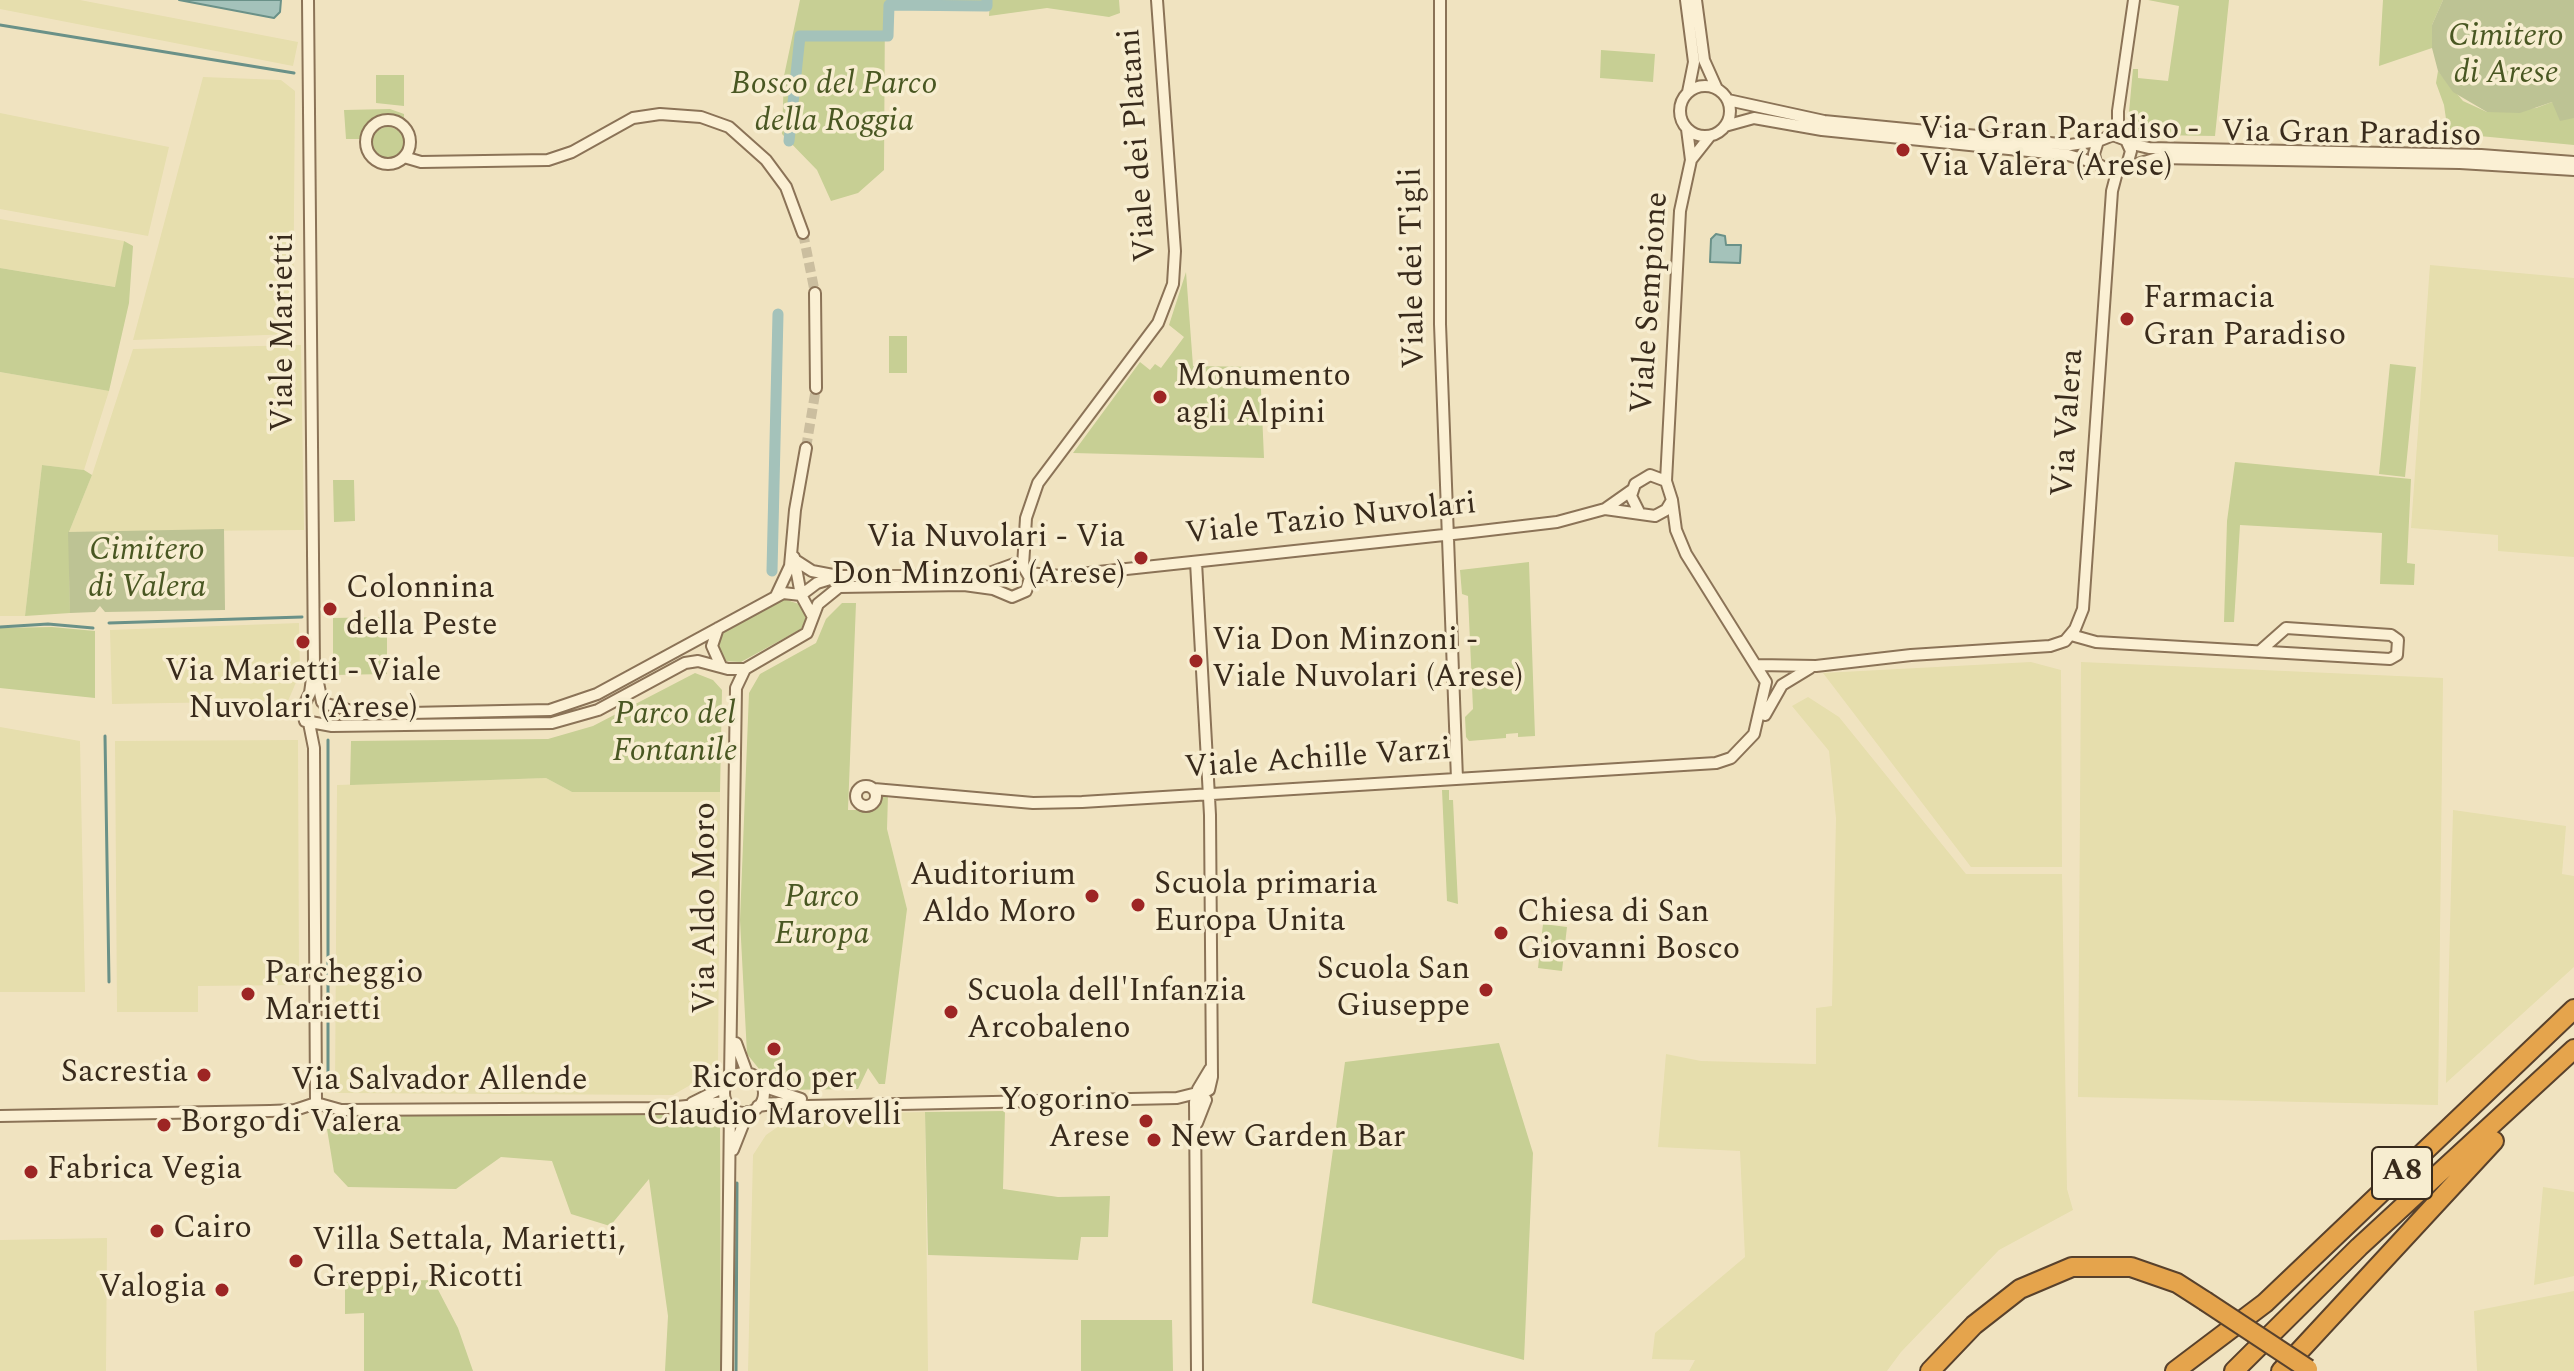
<!DOCTYPE html>
<html>
<head>
<meta charset="utf-8">
<style>
	body { margin:0 }
	canvas { display:block; background:#f0e3c0 }
</style>
</head>
<body>
<canvas width="2574" height="1371"></canvas>
<script>
const context = document.querySelector('canvas').getContext('2d');
context.lineJoin = 'round';
function fillPath(path, color) {
  context.fillStyle = color;
  context.fill(path, 'evenodd');
}
function poly(rows) {
  const path = new Path2D();
  for (const r of rows) {
    if (r.length === 3) {
      path.moveTo(r[0] + r[2], r[1]);
      path.arc(r[0], r[1], r[2], 0, 2 * Math.PI);
      continue;
    }
    path.moveTo(r[0], r[1]);
    for (let i = 2; i < r.length; i += 2) path.lineTo(r[i], r[i + 1]);
  }
  return path;
}
function strokePath(path, color, width, dash) {
  context.strokeStyle = color;
  context.lineWidth = width;
  context.lineCap = dash ? 'butt' : 'round';
  context.setLineDash(dash || []);
  context.stroke(path);
}
function drawText(font, color, halo, rows, align = 'center') {
  context.font = font + ' Spectral,serif';
  context.lineWidth = 7;
  context.setLineDash([]);
  context.textBaseline = 'middle';
  context.strokeStyle = halo;
  context.fillStyle = color;
  for (const [text, x, y, turn = 0] of rows) {
    context.save();
    context.translate(x, y);
    context.rotate((+turn || 0) * Math.PI / 180);
    context.textAlign = isNaN(turn) ? turn : align;
    if (halo) context.strokeText(text, 0, 0);
    context.fillText(text, 0, 0);
    context.restore();
  }
}
const farmland = poly([
	[0,0,80,0,298,42,293,66,0,9],
	[203,77,281,80,295,91,293,334,133,340],
	[0,113,169,147,148,236,0,209],
	[0,219,124,241,116,287,0,268],
	[2430,265,2574,278,2574,557,2498,551,2498,535,2411,528],
	[301,345,304,530,69,532,92,475,133,349],
	[0,372,109,391,84,470,42,465,25,616,0,616],
	[299,623,300,673,288,701,112,704,110,630],
	[2031,662,2061,670,2062,867,1971,867,1823,673],
	[2081,662,2443,678,2438,1105,2078,1097],
	[1808,697,1839,717,1966,874,2062,874,2067,1189,2073,1210,1999,1250,1901,1352,1887,1371,1689,1371,1695,1360,1652,1359,1655,1333,1745,1257,1740,1151,1658,1147,1666,1054,1701,1061,1816,1064,1816,1008,1832,1006,1836,818,1829,751,1792,706],
	[0,727,80,741,85,992,0,992],
	[298,740,299,985,198,986,198,1012,117,1012,115,741],
	[546,778,572,792,720,792,718,1069,673,1095,335,1093,337,785],
	[2453,810,2566,826,2562,874,2574,876,2574,967,2446,1083],
	[925,1112,928,1371,748,1371,753,1155,766,1135,795,1115],
	[2543,1187,2574,1192,2574,1276,2534,1285],
	[107,1238,106,1371,0,1371,0,1240],
	[2574,1291,2574,1371,2477,1371,2474,1311]
]);
const green = poly([
	[800,0,1119,0,1120,13,1109,17,1047,8,989,16,990,1,885,2,884,170,858,193,831,201,817,170,782,134,784,76],
	[2148,0,2229,0,2215,136,2152,135,2134,130,2133,113,2129,112,2133,69,2138,69,2138,78,2168,81,2179,6],
	[2383,0,2443,0,2432,25,2432,48,2379,66],
	[1601,50,1655,54,1653,82,1600,78],
	[2438,71,2463,101,2487,112,2536,108,2552,102,2574,118,2574,145,2448,133,2444,105,2436,83],
	[376,75,404,75,404,106,376,103],
	[390,109,404,114,404,121,378,118,366,128,362,139,346,139,344,110],
	[388,143,16],
	[124,241,133,246,129,303,109,391,0,372,0,268,115,287],
	[1186,272,1193,366,1260,367,1264,458,1073,453,1140,362,1150,370,1155,364,1161,368,1184,337,1169,325],
	[889,336,907,336,907,373,889,373],
	[2390,364,2416,367,2405,477,2379,474],
	[2235,462,2411,479,2407,563,2415,564,2414,585,2380,584,2382,533,2240,525,2234,622,2224,622,2227,521],
	[42,465,84,470,92,475,69,532,70,613,25,616],
	[333,480,354,480,355,521,334,522],
	[1529,562,1535,736,1518,737,1518,733,1506,734,1506,738,1469,741,1466,737,1465,717,1473,709,1468,596,1462,594,1460,570],
	[784,599,802,605,806,619,801,629,741,662,724,661,718,654,717,642,722,633],
	[842,603,856,603,848,810,875,810,881,795,888,795,887,829,907,909,885,1084,879,1084,868,1068,858,1089,776,1090,747,1054,740,920,749,693,760,674,816,643,826,619],
	[387,617,387,674,333,675,333,618],
	[52,627,95,631,95,698,0,688,0,628],
	[695,673,713,680,722,690,720,792,572,792,546,778,350,785,351,741,548,739,593,726],
	[1442,790,1449,790,1449,800,1453,800,1458,904,1447,901],
	[1543,924,1567,927,1562,971,1538,968],
	[1499,1043,1533,1153,1524,1360,1312,1303,1345,1062],
	[1005,1111,1003,1189,1058,1197,1110,1196,1108,1237,1081,1237,1078,1260,928,1255,925,1112],
	[714,1112,720,1118,721,1371,665,1371,668,1316,649,1179,610,1226,571,1214,552,1161,501,1157,456,1189,348,1187,334,1172,327,1129,351,1128,351,1114],
	[433,1280,458,1328,473,1371,364,1371,364,1313,345,1314,345,1282],
	[1081,1320,1172,1320,1173,1371,1081,1371]
]);
const cemetery = poly([
	[2443,0,2574,0,2574,118,2560,121,2552,102,2520,113,2487,112,2453,92,2438,71,2432,48,2432,25],
	[224,529,225,610,105,612,100,606,95,612,70,613,68,532]
]);
const water = poly([
	[179,0,281,0,280,12,274,18,179,0],
	[1716,234,1725,236,1726,245,1741,245,1740,263,1710,262,1711,239,1716,234]
]);
const stream = poly([
	[0,25,294,73],
	[109,623,302,617],
	[0,627,48,624,93,628],
	[105,736,109,982],
	[328,740,328,1086],
	[736,1371,737,1183]
]);
const canal = poly([
	[789,141,800,36,888,36,889,5,987,6,987,0],
	[772,571,778,314]
]);
const streetTunnel = poly([
	[803,233,815,293],
	[806,448,816,388]
]);
const street = poly([
	[308,0,314,664,310,693,302,709,305,721,332,726,552,723,598,710,685,663,698,661,728,669,745,669,807,633,818,604,839,587,964,585,993,589,1012,597,1026,591,1030,578,1023,566,1014,564,981,576,840,576,817,583,801,595],
	[1440,0,1440,324,1457,779],
	[1686,0,1694,62,1688,92],
	[1696,0,1704,60,1717,89],
	[1705,111,25],
	[1728,100,1824,121,2070,145,2098,141],
	[388,142,22],
	[1725,126,1754,118,1822,130,2068,155,2096,163],
	[2118,136,2118,111,2134,0],
	[2128,143,2149,148,2481,155,2574,162],
	[404,157,421,162,548,160,572,152,633,118,660,114,701,117,729,127,766,160,786,187,803,233],
	[1691,160,1710,136],
	[2127,165,2131,151,2126,140,2113,135,2098,141,2094,154,2096,163,2112,172,2157,158,2460,163,2574,170],
	[815,293,816,388],
	[1666,481,1680,211,1691,160,1687,129],
	[1605,509,1632,490],
	[794,557,801,595],
	[795,560,812,571,833,575],
	[1023,566,1026,518,1038,483,1158,323,1173,284,1175,251,1157,0],
	[1028,573,1061,576,1472,532,1557,522,1605,509,1655,516,1666,510,1672,500,1666,481,1650,475,1635,484,1631,496,1639,512],
	[776,596,790,566,795,510,806,448],
	[718,628,712,646,721,666],
	[2071,635,2096,642,2390,659,2397,655,2398,640,2391,635,2286,628,2260,651],
	[1757,665,1816,666,1911,655,2050,646,2065,641,2075,629,2083,609,2112,191,2117,172],
	[316,673,322,702],
	[323,703,363,714,550,710,597,694,783,593,801,595,813,617],
	[1765,715,1782,685,1810,668],
	[309,723,314,748,316,1103],
	[866,796,10],
	[874,789,1033,803,1082,802,1716,763,1731,758,1754,734,1766,682,1686,554,1676,530,1672,500],
	[736,1043,747,1073],
	[744,1093,20],
	[730,1078,736,688,745,669],
	[762,1086,801,1099],
	[692,1103,724,1087],
	[758,1106,779,1103,808,1106,1177,1098,1209,1090,1212,1077,1210,815,1196,562],
	[0,1116,270,1111,295,1110,316,1103,341,1110,667,1108,726,1102],
	[1197,1123,1206,1100,1201,1091],
	[733,1150,748,1112],
	[727,1371,730,1107],
	[1197,1371,1195,1102,1198,1089,1210,1069]
]);
const highway = poly([
	[1930,1371,1974,1325,2020,1289,2072,1267,2131,1267,2177,1283,2205,1301],
	[2175,1371,2265,1303,2574,1009],
	[2234,1371,2359,1247,2574,1049],
	[2281,1371,2494,1141]
]);
const highwayBridge = poly([
	[2205,1301,2308,1369]
]);
const markers = [
	[1903,150,8,"#9d2524"],
	[2127,319,8,"#9d2524"],
	[1160,397,8,"#9d2524"],
	[1141,558,8,"#9d2524"],
	[330,609,8,"#9d2524"],
	[303,642,8,"#9d2524"],
	[1196,661,8,"#9d2524"],
	[1092,896,8,"#9d2524"],
	[1138,905,8,"#9d2524"],
	[1501,933,8,"#9d2524"],
	[1486,990,8,"#9d2524"],
	[248,994,8,"#9d2524"],
	[951,1012,8,"#9d2524"],
	[774,1049,8,"#9d2524"],
	[204,1075,8,"#9d2524"],
	[1146,1121,8,"#9d2524"],
	[164,1125,8,"#9d2524"],
	[1154,1140,8,"#9d2524"],
	[31,1172,8,"#9d2524"],
	[157,1231,8,"#9d2524"],
	[296,1261,8,"#9d2524"],
	[222,1290,8,"#9d2524"]
];
const shields = [
	[2402,1173,60]
];
const shieldNames = [
	["A8",2402,1173]
];
const parkNames = [
	["Cimitero",2506,39],
	["di Arese",2506,76],
	["Bosco del Parco",834,87],
	["della Roggia",834,124],
	["Cimitero",147,553],
	["di Valera",147,590],
	["Parco del",675,717],
	["Fontanile",675,754],
	["Parco",822,900],
	["Europa",822,937]
];
const poiNames = [
	["Via Gran Paradiso -",1919,132],
	["Via Valera (Arese)",1919,169],
	["Farmacia",2143,301],
	["Gran Paradiso",2143,338],
	["Monumento",1176,379],
	["agli Alpini",1176,416],
	["Via Nuvolari - Via",1125,540,"right"],
	["Don Minzoni (Arese)",1125,577,"right"],
	["Colonnina",346,591],
	["della Peste",346,628],
	["Via Don Minzoni -",1212,643],
	["Viale Nuvolari (Arese)",1212,680],
	["Via Marietti - Viale",303,674,"center"],
	["Nuvolari (Arese)",303,711,"center"],
	["Auditorium",1076,878,"right"],
	["Aldo Moro",1076,915,"right"],
	["Scuola primaria",1154,887],
	["Europa Unita",1154,924],
	["Chiesa di San",1517,915],
	["Giovanni Bosco",1517,952],
	["Scuola San",1470,972,"right"],
	["Giuseppe",1470,1009,"right"],
	["Parcheggio",264,976],
	["Marietti",264,1013],
	["Scuola dell'Infanzia",967,994],
	["Arcobaleno",967,1031],
	["Sacrestia",188,1075,"right"],
	["Ricordo per",774,1081,"center"],
	["Claudio Marovelli",774,1118,"center"],
	["Yogorino",1130,1103,"right"],
	["Arese",1130,1140,"right"],
	["Borgo di Valera",180,1125],
	["New Garden Bar",1170,1140],
	["Fabrica Vegia",47,1172],
	["Cairo",173,1231],
	["Villa Settala, Marietti,",312,1243],
	["Greppi, Ricotti",312,1280],
	["Valogia",206,1290,"right"]
];
const streetNames = [
	["Via Gran Paradiso",2351,136,1],
	["Viale dei Platani",1140,145,-94],
	["Viale dei Tigli",1415,268,-91],
	["Viale Sempione",1652,303,-86],
	["Viale Marietti",286,332,-90],
	["Via Valera",2070,423,-86],
	["Viale Tazio Nuvolari",1331,521,-6],
	["Viale Achille Varzi",1318,761,-4],
	["Via Aldo Moro",708,908,-90],
	["Via Salvador Allende",439,1083]
];
fillPath(farmland, '#e6dead');
fillPath(green, '#c7cf94');
fillPath(cemetery, '#bdc394');
fillPath(water, '#a4c2ba');
strokePath(water, '#6a9188', 2);
strokePath(stream, '#6a9188', 3);
strokePath(canal, '#a4c2ba', 11);
strokePath(streetTunnel, '#cbbe9f', 10, [10, 5]);
strokePath(street, '#8b7357', 14);
strokePath(highway, '#58412c', 22);
strokePath(street, '#fbf0d4', 10);
strokePath(highway, '#e5a44c', 18);
strokePath(highwayBridge, '#58412c', 22, []);
strokePath(highwayBridge, '#e5a44c', 18);
for (const [x, y, r, color] of markers) {
  const dot = new Path2D();
  dot.arc(x, y, r, 0, 2 * Math.PI);
  context.fillStyle = color;
  context.fill(dot);
  strokePath(dot, '#f7edd0', 3);
}
for (const [x, y, w] of shields) {
  const box = new Path2D();
  box.roundRect(x - w / 2, y - 26, w, 52, 6);
  context.fillStyle = '#f7edd0';
  context.fill(box);
  strokePath(box, '#392b1c', 2);
}
drawText('bold 30px', '#392b1c', null, shieldNames);
drawText('italic 32px', '#495722', '#f7edd0', parkNames);
drawText('32px', '#392b1c', '#f7edd0', poiNames, 'left');
drawText('32px', '#392b1c', '#f7edd0', streetNames);
</script>
</body>
</html>
